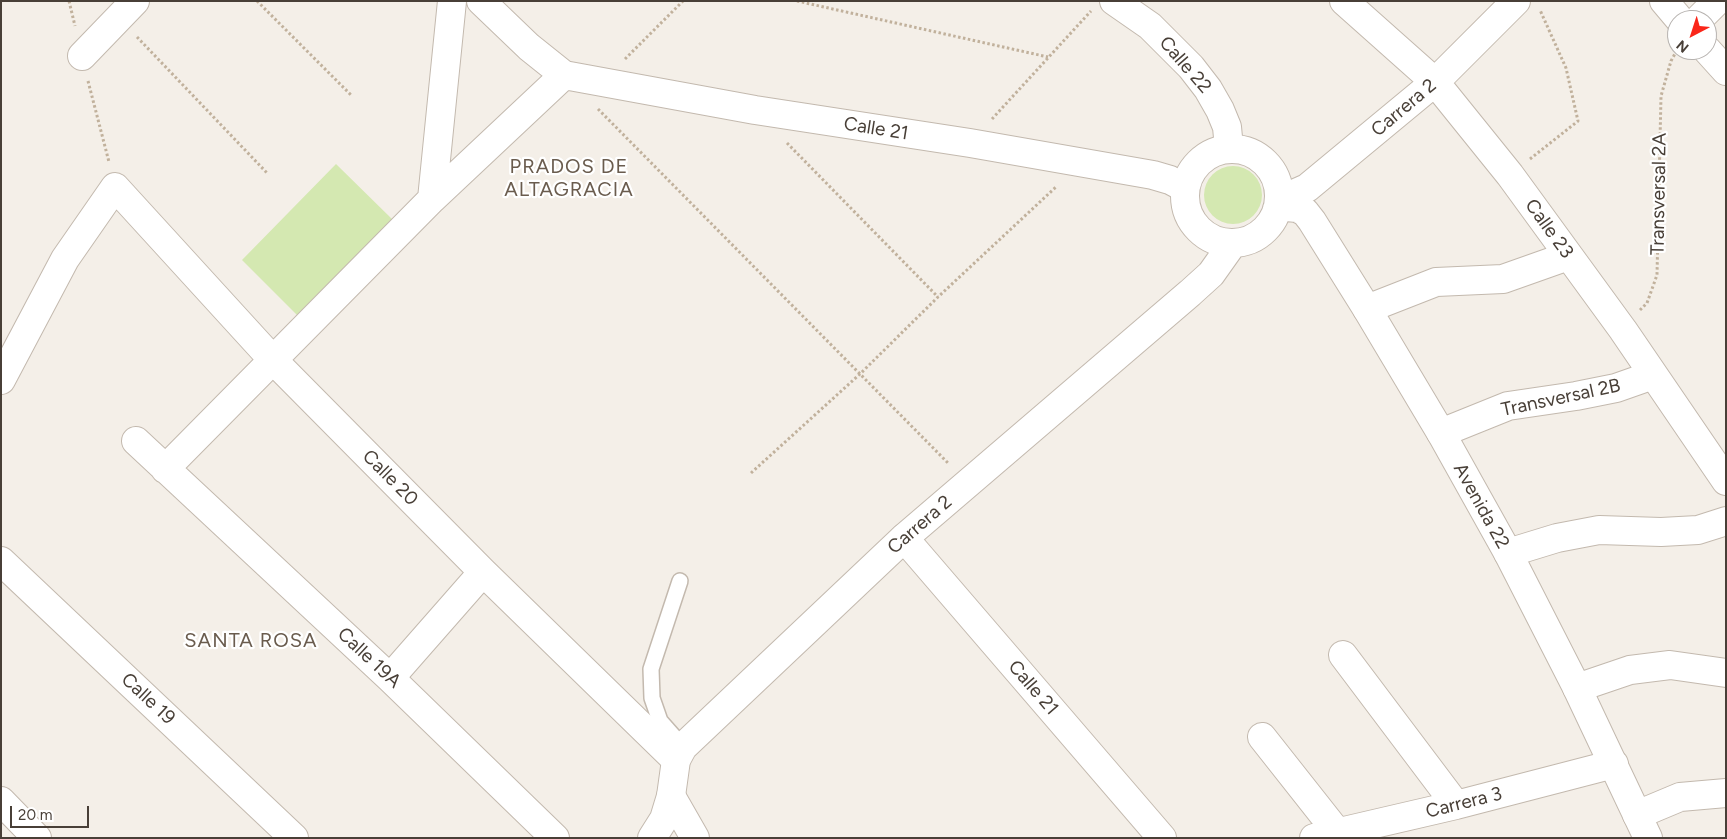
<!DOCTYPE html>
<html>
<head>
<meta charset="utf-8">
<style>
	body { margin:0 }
	#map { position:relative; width:1727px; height:839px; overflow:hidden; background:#f4efe8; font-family:Figtree,sans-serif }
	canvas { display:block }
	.frame { position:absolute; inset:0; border:2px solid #483f37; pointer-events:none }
	.north { position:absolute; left:1667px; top:10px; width:50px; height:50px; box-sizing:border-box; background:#fff; border:1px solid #b6b2af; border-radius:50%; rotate:220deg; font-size:14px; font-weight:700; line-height:20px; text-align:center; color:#483f37 }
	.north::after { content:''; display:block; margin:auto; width:18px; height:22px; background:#fa2619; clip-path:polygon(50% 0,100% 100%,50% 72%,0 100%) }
	.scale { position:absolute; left:10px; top:806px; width:79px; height:22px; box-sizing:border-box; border:2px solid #483f37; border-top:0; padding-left:6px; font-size:15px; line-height:18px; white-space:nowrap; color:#483f37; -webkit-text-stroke:4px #fff; paint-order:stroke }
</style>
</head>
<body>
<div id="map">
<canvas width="1727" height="839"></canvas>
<div class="frame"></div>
<div class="north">N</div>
<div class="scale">20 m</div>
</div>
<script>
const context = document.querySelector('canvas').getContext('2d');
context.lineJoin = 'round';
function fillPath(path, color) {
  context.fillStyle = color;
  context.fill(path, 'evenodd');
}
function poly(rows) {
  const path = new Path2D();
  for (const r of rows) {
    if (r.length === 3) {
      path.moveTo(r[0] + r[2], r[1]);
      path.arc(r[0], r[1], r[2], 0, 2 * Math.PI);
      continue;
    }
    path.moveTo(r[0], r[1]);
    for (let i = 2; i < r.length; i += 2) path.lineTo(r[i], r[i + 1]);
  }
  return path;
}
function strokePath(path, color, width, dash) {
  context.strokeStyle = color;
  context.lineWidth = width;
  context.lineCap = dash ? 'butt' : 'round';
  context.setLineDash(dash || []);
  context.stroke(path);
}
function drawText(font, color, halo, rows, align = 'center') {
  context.font = font + ' Figtree,sans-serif';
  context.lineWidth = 4.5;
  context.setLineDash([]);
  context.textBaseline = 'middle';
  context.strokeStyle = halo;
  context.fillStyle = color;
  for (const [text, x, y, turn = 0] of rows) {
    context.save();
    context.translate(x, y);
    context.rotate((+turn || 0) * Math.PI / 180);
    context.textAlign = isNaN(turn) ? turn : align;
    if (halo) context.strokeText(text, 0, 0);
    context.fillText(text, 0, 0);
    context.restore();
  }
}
const green = poly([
	[336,164,393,220,298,316,242,260],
	[1233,195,29]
]);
const path = poly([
	[69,1,75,26],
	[257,1,352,96],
	[797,1,1048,57],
	[137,37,268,174],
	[625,59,683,1],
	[88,81,109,162],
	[598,109,949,464],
	[992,119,1091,11],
	[787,143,938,297],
	[1530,159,1578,121,1566,68,1540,10],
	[1640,310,1647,303,1657,275,1661,96,1671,61,1677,50],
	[751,473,860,374,938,297,1057,186]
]);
const service = poly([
	[680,581,651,669,652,698,660,721,683,747]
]);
const minor = poly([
	[481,1,529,47,564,75,755,110,970,143,1153,175,1170,180,1185,188],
	[1114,1,1150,26,1191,67,1208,89,1220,110,1227,127,1229,148],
	[1344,1,1435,82,1510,175,1623,330,1726,481],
	[1664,1,1680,20],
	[1698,20,1717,1],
	[1707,50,1726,71],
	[82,56,135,1],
	[432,199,452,1],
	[1280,200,1307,188,1435,82,1516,1],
	[1367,309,1436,282,1503,279,1568,256],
	[1,380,65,259,115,187,273,360,483,572,676,760],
	[1441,433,1508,406,1576,396,1616,388,1653,375],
	[136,441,390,678,555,838],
	[165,469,432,199,564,75],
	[904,538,1162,838],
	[1508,553,1557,538,1599,530,1661,532,1698,530,1726,521],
	[1,561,294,838],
	[1343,655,1456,805],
	[390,678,483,572],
	[1577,688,1630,670,1670,665,1726,673],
	[1262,737,1337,832],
	[671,796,695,838],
	[1,801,37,838],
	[1637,815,1680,797,1726,793],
	[1314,838,1456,805,1614,764]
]);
const tertiary = poly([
	[1232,196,47],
	[1277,209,1287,207,1297,208,1305,212,1312,221,1367,309,1441,433,1508,553,1577,688,1648,838],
	[652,838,664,819,671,796,676,760,683,747,904,538,1190,293,1211,274,1233,243]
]);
const streetNames = [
	["Calle 22",1185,65,49],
	["Carrera 2",1404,108,-40],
	["Calle 21",876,129,9],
	["Transversal 2A",1659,194,-89],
	["Calle 23",1549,229,54],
	["Transversal 2B",1561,398,-12],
	["Calle 20",390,478,45],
	["Avenida 22",1481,506,61],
	["Carrera 2",920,525,-41],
	["Calle 19A",369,658,43],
	["Calle 21",1033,688,49],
	["Calle 19",148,699,43],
	["Carrera 3",1464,803,-14]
];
const neighbourhoodNames = [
	["PRADOS DE",569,167],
	["ALTAGRACIA",569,190],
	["SANTA ROSA",251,641]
];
fillPath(green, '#d4e8b1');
strokePath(service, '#c3b9ae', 18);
strokePath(minor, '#c3b9ae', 30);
strokePath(tertiary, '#c3b9ae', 30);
strokePath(path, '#c1b19c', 3, [2.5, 2.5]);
strokePath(service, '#fff', 15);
strokePath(minor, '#fff', 28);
strokePath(tertiary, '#fff', 28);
drawText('19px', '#483f37', '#fff', streetNames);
context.letterSpacing = '1px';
drawText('20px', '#6a5c4e', '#fff', neighbourhoodNames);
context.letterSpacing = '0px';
</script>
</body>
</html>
